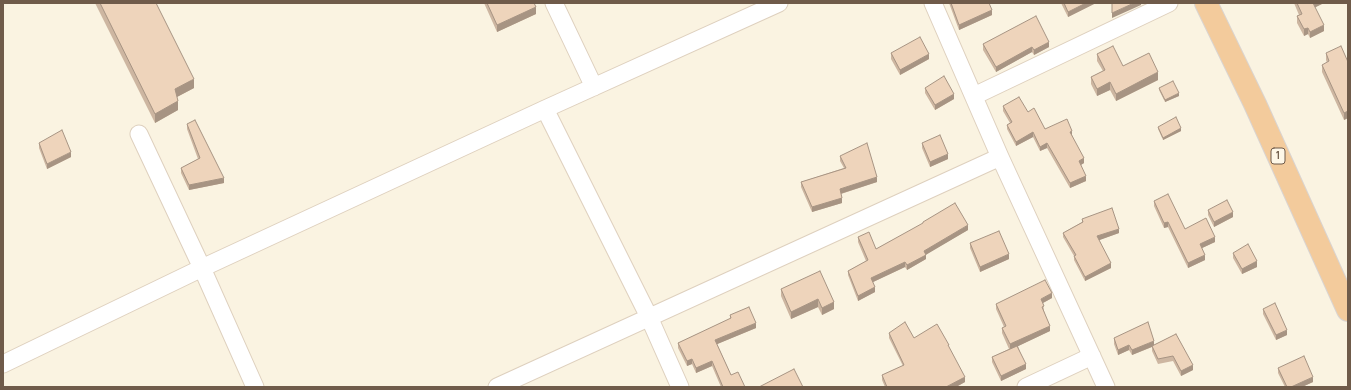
<!DOCTYPE html>
<html>
<head>
<meta charset="utf-8">
<style>
	body { margin:0 }
	#map { position:relative; width:1351px; height:390px; overflow:hidden; background:#faf3e1; font-family:Manrope,sans-serif }
	canvas { display:block }
	.frame { position:absolute; inset:0; border:4px solid #6f5b4a; pointer-events:none }
</style>
</head>
<body>
<div id="map">
<canvas width="1351" height="390"></canvas>
<div class="frame"></div>
</div>
<script>
const context = document.querySelector('canvas').getContext('2d');
context.lineJoin = 'round';
function poly(rows) {
  const path = new Path2D();
  for (const r of rows) {
    path.moveTo(r[0], r[1]);
    for (let i = 2; i < r.length; i += 2) path.lineTo(r[i], r[i + 1]);
  }
  return path;
}
function strokePath(path, color, width, dash) {
  context.strokeStyle = color;
  context.lineWidth = width;
  context.lineCap = dash ? 'butt' : 'round';
  context.setLineDash(dash || []);
  context.stroke(path);
}
function fillPath(path, color) {
  context.fillStyle = color;
  context.fill(path, 'evenodd');
}
function drawText(font, color, halo, rows, align = 'center') {
  context.font = font + ' Manrope,sans-serif';
  context.lineWidth = 3.5;
  context.setLineDash([]);
  context.textBaseline = 'middle';
  context.strokeStyle = halo;
  context.fillStyle = color;
  for (const [text, x, y, turn = 0] of rows) {
    context.save();
    context.translate(x, y);
    context.rotate((+turn || 0) * Math.PI / 180);
    context.textAlign = isNaN(turn) ? turn : align;
    if (halo) context.strokeText(text, 0, 0);
    context.fillText(text, 0, 0);
    context.restore();
  }
}
const minor = poly([
	[554,3,594,87],
	[933,3,1000,157,1106,387],
	[974,96,1169,3],
	[545,109,649,317,680,387],
	[139,134,202,268,255,387],
	[3,364,202,268,545,109,779,3],
	[497,387,1000,157],
	[1026,387,1092,356]
]);
const trunk = poly([
	[1206,3,1255,104,1348,310]
]);
const wall = poly([
	[95,3,156,3,194,88,177,97,178,110,155,123],
	[484,3,534,3,536,14,497,32],
	[949,3,989,3,992,15,959,30],
	[1061,3,1096,3,1068,17],
	[1294,3,1324,3,1315,7,1324,31,1310,38,1308,34,1304,36,1297,23,1297,16,1299,15],
	[983,44,1049,47,1034,55,1032,52,996,72,983,50],
	[891,53,929,59,900,75,891,59],
	[1326,53,1348,62,1348,118,1344,120,1322,72,1322,65,1327,63,1326,60],
	[1097,54,1123,66,1158,80,1116,101,1110,90,1097,96,1091,84,1091,77,1103,71,1097,61],
	[925,88,954,99,935,110,925,93],
	[1159,88,1179,96,1165,102,1159,90],
	[1003,106,1028,112,1045,129,1072,135,1084,163,1081,165,1086,181,1070,188,1047,148,1040,151,1033,137,1016,146,1007,129,1007,125,1010,123,1003,111],
	[187,124,224,183,189,190,181,173,181,168,198,159,187,129],
	[1158,127,1181,131,1163,140,1158,129],
	[39,143,71,157,47,169,39,148],
	[922,143,948,159,930,167,922,148],
	[840,156,877,182,841,194,842,203,812,212,801,187,801,182,844,168,840,161],
	[1154,201,1185,229,1215,242,1202,248,1205,260,1188,268,1168,227,1164,228,1154,206],
	[1208,210,1233,217,1214,227,1208,215],
	[1082,219,1119,233,1099,240,1111,268,1085,281,1074,260,1074,256,1063,237,1063,233,1082,222],
	[923,222,968,230,926,254,926,259,907,270,905,267,873,282,875,292,858,301,848,275,848,271,866,261,858,242,858,237,876,249,923,224],
	[970,243,1009,259,980,272,970,248],
	[1233,253,1257,267,1242,274,1233,258],
	[781,289,834,302,834,309,822,315,818,307,791,319,781,296],
	[1052,298,1043,303,1044,311,1050,331,1018,346,1026,369,1001,381,992,362,992,357,1009,349,1002,333,1002,328,1004,327,996,309,996,304],
	[1263,309,1287,335,1276,340,1263,314],
	[730,315,756,328,717,344,731,375,745,387,721,387,712,366,696,373,692,364,687,366,678,348,678,343,730,319],
	[889,333,914,338,949,347,965,382,956,387,885,387,882,380,882,375,903,366,889,338],
	[1176,334,1193,370,1181,376,1173,361,1158,364,1152,351,1152,347,1132,355,1129,350,1118,355,1114,344,1114,338,1154,345],
	[1278,368,1313,382,1302,387,1285,387,1278,373]
]);
const shadedWall = poly([
	[1086,3,1096,3,1068,17,1068,12],
	[1134,3,1141,3,1141,5,1112,18,1112,13],
	[1312,3,1324,3,1312,9],
	[536,7,536,14,497,32,497,25],
	[992,10,992,15,959,30,959,25],
	[1324,25,1324,31,1310,38,1310,32],
	[1308,28,1308,34,1304,36,1304,29],
	[1049,42,1049,47,1034,55,1034,50],
	[1032,47,1032,52,996,72,996,67],
	[929,54,929,59,900,75,900,70],
	[1158,72,1158,80,1116,101,1116,94],
	[194,79,194,88,175,98,175,89],
	[1110,82,1110,90,1097,96,1097,89],
	[1179,93,1179,96,1165,102,1165,100],
	[954,94,954,99,935,110,935,105],
	[178,101,178,110,155,123,155,114],
	[1348,111,1348,118,1344,120,1344,113],
	[1181,128,1181,131,1163,140,1163,138],
	[1072,131,1072,135,1070,136,1070,132],
	[1033,132,1033,137,1016,146,1016,142],
	[1047,143,1047,148,1040,151,1040,147],
	[71,152,71,157,47,169,47,164],
	[948,154,948,159,930,167,930,162],
	[1084,158,1084,163,1079,166,1079,161],
	[1086,176,1086,181,1070,188,1070,183],
	[877,177,877,182,840,194,840,189],
	[224,178,224,183,189,190,189,185],
	[842,198,842,203,812,212,812,207],
	[1233,212,1233,217,1214,227,1214,222],
	[1168,222,1168,227,1164,228,1164,223],
	[968,225,968,230,924,256,924,251],
	[1119,229,1119,233,1097,241,1097,236],
	[1215,237,1215,242,1200,249,1200,244],
	[1009,254,1009,259,980,272,980,267],
	[926,255,926,259,907,270,907,265],
	[1205,255,1205,260,1188,268,1188,263],
	[1257,261,1257,267,1242,274,1242,269],
	[905,262,905,267,871,283,871,278],
	[1111,263,1111,268,1085,281,1085,277],
	[875,287,875,292,858,301,858,296],
	[1052,293,1052,298,1041,304,1041,299],
	[818,299,818,307,791,319,791,312],
	[834,302,834,309,822,315,822,308],
	[756,323,756,328,715,345,715,340],
	[1050,326,1050,331,1010,350,1010,344],
	[1287,330,1287,335,1276,340,1276,335],
	[1154,341,1154,346,1132,355,1132,350],
	[1129,345,1129,350,1118,355,1118,350],
	[692,359,692,364,687,366,687,361],
	[712,361,712,366,696,373,696,368],
	[1026,364,1026,369,1001,381,1001,376],
	[1193,365,1193,370,1181,376,1181,371],
	[965,377,965,382,956,387,946,387],
	[1313,377,1313,382,1302,387,1291,387]
]);
const building = poly([
	[100,3,156,3,194,79,175,89,178,101,155,114,100,3],
	[487,3,534,3,536,7,497,25,487,3],
	[951,3,989,3,992,10,959,25,951,3],
	[1064,3,1086,3,1068,12,1064,3],
	[1112,3,1134,3,1112,13,1112,3],
	[1297,3,1313,3,1324,25,1310,32,1308,28,1304,29,1297,16,1302,14,1297,3],
	[1036,16,1049,42,1034,50,1032,47,996,67,983,44,1036,16],
	[920,37,929,54,900,70,891,53,920,37],
	[1113,46,1123,66,1149,53,1158,72,1116,94,1110,82,1097,89,1091,77,1105,70,1097,54,1113,46],
	[1341,46,1348,62,1348,111,1344,113,1322,65,1329,61,1326,53,1341,46],
	[944,76,954,94,935,105,925,88,944,76],
	[1173,81,1179,93,1165,100,1159,88,1173,81],
	[1019,97,1028,112,1034,108,1045,129,1067,119,1072,131,1070,132,1084,158,1079,161,1086,176,1070,183,1047,143,1040,147,1033,132,1016,142,1007,125,1012,122,1003,106,1019,97],
	[1176,117,1181,128,1163,138,1158,127,1176,117],
	[195,120,224,178,189,185,181,168,200,158,187,124,195,120],
	[62,130,71,152,47,164,39,143,62,130],
	[940,135,948,154,930,162,922,143,940,135],
	[867,143,877,177,840,189,842,198,812,207,801,182,846,168,840,156,867,143],
	[1168,194,1185,229,1206,218,1215,237,1200,244,1205,255,1188,263,1168,222,1164,223,1154,201,1168,194],
	[1227,200,1233,212,1214,222,1208,210,1227,200],
	[955,203,968,225,924,251,926,255,907,265,905,262,871,278,875,287,858,296,848,271,868,260,858,237,869,232,876,249,923,223,923,222,955,203],
	[1112,208,1119,229,1097,236,1111,263,1085,277,1074,256,1076,255,1063,233,1083,222,1082,219,1112,208],
	[999,231,1009,254,980,267,970,243,999,231],
	[1248,244,1257,261,1242,269,1233,253,1248,244],
	[820,271,834,302,822,308,818,299,791,312,781,289,820,271],
	[1045,280,1052,293,1041,299,1044,306,1042,307,1050,326,1010,344,1002,328,1006,326,996,304,1045,280],
	[1275,303,1287,330,1276,335,1263,309,1275,303],
	[749,307,756,323,715,340,731,375,738,372,745,387,723,387,712,361,696,368,692,359,687,361,678,343,731,318,730,315,749,307],
	[905,322,914,338,937,324,949,345,948,345,965,377,946,387,887,387,882,375,904,365,889,333,905,322],
	[1148,322,1154,341,1132,350,1129,345,1118,350,1114,338,1148,322],
	[1176,334,1193,365,1181,371,1173,356,1158,359,1152,346,1176,334],
	[1017,346,1026,364,1001,376,992,357,1017,346],
	[1304,356,1313,377,1291,387,1287,387,1278,368,1304,356],
	[794,369,803,387,759,387,794,369]
]);
const shields = [
	[1278,156,14]
];
const shieldNames = [
	["1",1278,156]
];
strokePath(minor, '#ded0be', 19);
strokePath(trunk, '#dad4d0', 24);
strokePath(minor, '#fff', 17);
strokePath(trunk, '#f3cb9c', 22);
fillPath(wall, '#cdb6a1');
fillPath(shadedWall, '#a79483');
fillPath(building, '#eed4bb');
strokePath(building, '#a79483', 1);
for (const [x, y, w] of shields) {
  const box = new Path2D();
  box.roundRect(x - w / 2, y - 8, w, 16, 3);
  context.fillStyle = '#fef7e7';
  context.fill(box);
  strokePath(box, '#6f5b4a', 1);
}
drawText('bold 10px', '#6f5b4a', null, shieldNames);
</script>
</body>
</html>
